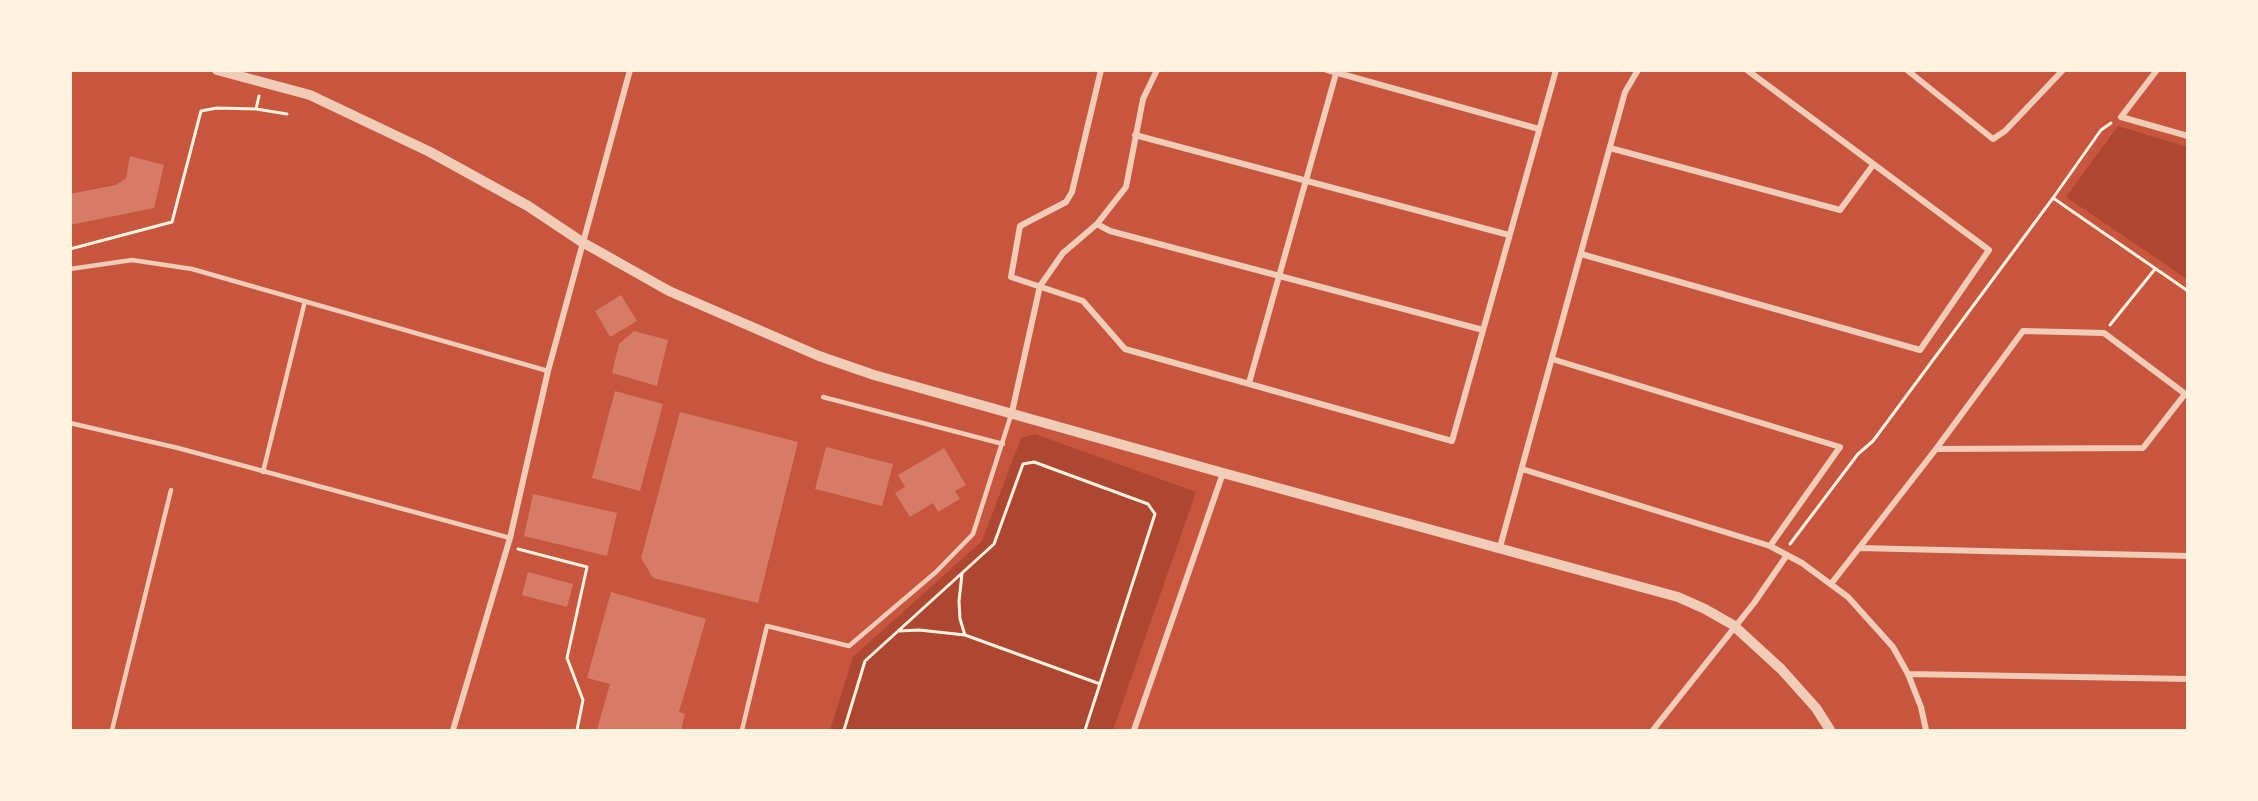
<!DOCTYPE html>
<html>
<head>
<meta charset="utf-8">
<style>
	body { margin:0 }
	#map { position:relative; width:2258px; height:801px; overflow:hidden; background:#c8553d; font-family:Figtree,sans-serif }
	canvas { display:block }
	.frame { position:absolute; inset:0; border:72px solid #fff3e0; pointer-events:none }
</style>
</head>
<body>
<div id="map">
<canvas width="2258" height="801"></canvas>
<div class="frame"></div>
</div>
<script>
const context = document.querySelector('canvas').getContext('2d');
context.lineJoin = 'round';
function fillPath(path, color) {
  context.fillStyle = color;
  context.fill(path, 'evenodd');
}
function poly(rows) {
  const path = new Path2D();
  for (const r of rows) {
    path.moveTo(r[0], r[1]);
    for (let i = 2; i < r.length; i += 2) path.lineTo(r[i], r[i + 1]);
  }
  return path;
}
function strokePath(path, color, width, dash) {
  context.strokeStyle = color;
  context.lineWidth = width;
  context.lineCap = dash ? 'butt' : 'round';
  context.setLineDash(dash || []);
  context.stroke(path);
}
const green = poly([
	[2118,126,2187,147,2187,279,2066,197],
	[1035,434,1196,492,1113,730,830,730,853,657,982,541,1021,438]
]);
const building = poly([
	[130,156,164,165,154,208,70,225,70,194,116,185,126,178],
	[621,295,637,321,610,337,595,311],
	[634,331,668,340,657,386,612,373,619,344],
	[615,391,663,404,640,491,592,478],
	[680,412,798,442,758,603,653,578,641,558],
	[826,447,893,464,882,506,815,489],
	[944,448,966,485,955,491,960,499,938,512,933,503,910,517,895,493,905,487,898,475],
	[533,494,617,513,607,556,524,536],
	[528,572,573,584,567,607,522,595],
	[611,592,706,619,679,712,685,714,681,730,597,730,610,684,587,678]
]);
const path = poly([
	[256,109,259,96],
	[2053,198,2188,291],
	[70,249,172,222,201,111,217,108,256,109,287,114],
	[2110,325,2155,269],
	[1790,544,1858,454,1873,441,2053,198,2101,130,2111,123],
	[518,549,587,567,567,658,583,700,577,730],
	[962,574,959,601,960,619,965,635,1100,684],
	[899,631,919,630,965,635],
	[844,730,865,661,994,544,1023,464,1034,462,1148,504,1155,514,1085,730]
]);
const service = poly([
	[70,269,132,260,192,269,548,371],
	[823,397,1003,444],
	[70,423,178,448,510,538],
	[263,472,305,301],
	[112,730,171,490],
	[742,730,767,626,849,646,936,572,973,534,1011,415]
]);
const minor = poly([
	[1101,70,1072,192,1066,202,1020,226,1011,277,1083,301,1125,349,1452,441,1556,70],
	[1327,70,1539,129],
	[1907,70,1993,139,2005,131,2063,70],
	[2157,70,2121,117,2188,136],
	[1135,135,1509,235],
	[1610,148,1840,210,1873,165],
	[1097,224,1110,231,1483,330],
	[1581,254,1920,350,1989,250,1747,70],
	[1552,359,1840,447,1770,546],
	[1249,383,1337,70],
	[1012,412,1040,286,1063,253,1097,224,1126,187,1143,99,1157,70],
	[1936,449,2143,448,2185,394],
	[1522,469,1770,546,1802,563,1848,597,1893,647,1908,674,1921,707,1926,730],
	[1500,547,1625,92,1638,70],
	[1860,548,2188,556],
	[1831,584,1936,449,2023,331,2104,333,2188,396],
	[1908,674,2188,679],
	[453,730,510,538,548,371,630,70],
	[1134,730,1223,473],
	[1653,730,1754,603,1787,555]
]);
const tertiary = poly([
	[217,70,310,95,430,152,528,206,582,242,669,291,819,356,874,375,1223,473,1678,597,1705,609,1733,625,1781,669,1816,708,1830,730]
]);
fillPath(green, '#ae4732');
fillPath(building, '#d67c66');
strokePath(path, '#fff3e0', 3);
strokePath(service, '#f1ccb7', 4.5);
strokePath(minor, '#f1ccb7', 6);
strokePath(tertiary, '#f1ccb7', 10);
</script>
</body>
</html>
